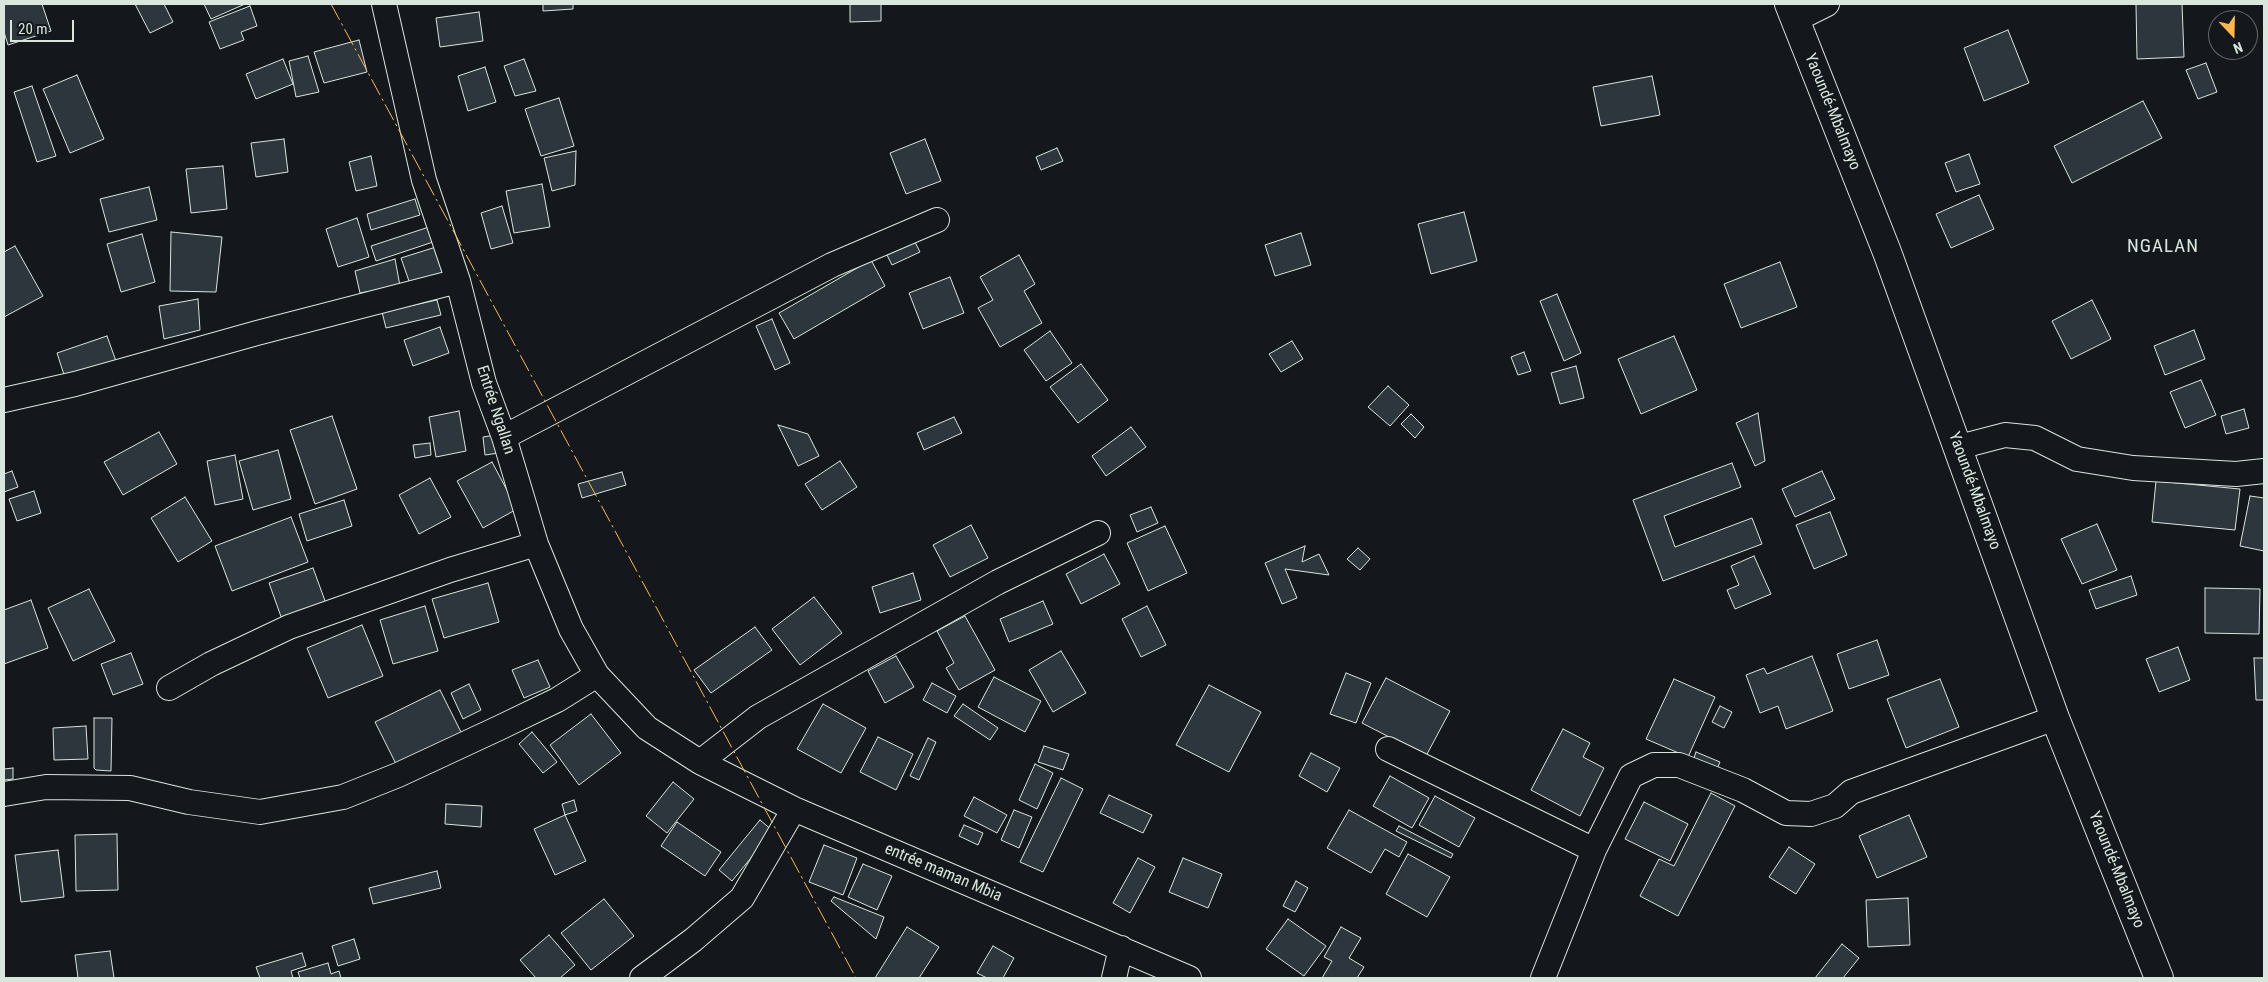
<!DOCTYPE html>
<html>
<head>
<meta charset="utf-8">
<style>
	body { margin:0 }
	#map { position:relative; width:2268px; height:982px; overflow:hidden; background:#14181c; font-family:"Roboto Condensed",sans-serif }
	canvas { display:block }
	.frame { position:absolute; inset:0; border:5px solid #d8e6dc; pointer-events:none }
	.north { position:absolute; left:2208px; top:10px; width:50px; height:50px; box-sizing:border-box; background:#14181c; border:1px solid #626a69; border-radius:50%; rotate:159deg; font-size:14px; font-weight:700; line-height:20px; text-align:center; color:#d8e6dc }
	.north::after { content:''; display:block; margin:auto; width:18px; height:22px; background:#ffb74d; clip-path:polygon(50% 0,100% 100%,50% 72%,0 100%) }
	.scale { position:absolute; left:10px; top:20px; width:64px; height:22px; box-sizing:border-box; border:2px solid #d8e6dc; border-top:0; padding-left:6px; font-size:15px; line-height:18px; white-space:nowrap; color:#d8e6dc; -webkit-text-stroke:4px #14181c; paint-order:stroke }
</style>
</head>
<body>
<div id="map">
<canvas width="2268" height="982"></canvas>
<div class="frame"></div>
<div class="north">N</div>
<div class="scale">20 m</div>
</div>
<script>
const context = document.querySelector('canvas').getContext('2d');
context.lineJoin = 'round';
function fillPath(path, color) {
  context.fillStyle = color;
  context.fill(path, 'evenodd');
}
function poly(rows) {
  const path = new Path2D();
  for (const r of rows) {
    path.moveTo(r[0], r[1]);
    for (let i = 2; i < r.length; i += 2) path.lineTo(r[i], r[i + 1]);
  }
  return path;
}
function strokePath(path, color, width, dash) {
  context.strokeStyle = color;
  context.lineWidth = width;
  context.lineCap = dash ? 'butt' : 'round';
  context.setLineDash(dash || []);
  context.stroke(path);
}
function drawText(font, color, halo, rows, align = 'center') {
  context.font = font + ' "Roboto Condensed",sans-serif';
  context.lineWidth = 4;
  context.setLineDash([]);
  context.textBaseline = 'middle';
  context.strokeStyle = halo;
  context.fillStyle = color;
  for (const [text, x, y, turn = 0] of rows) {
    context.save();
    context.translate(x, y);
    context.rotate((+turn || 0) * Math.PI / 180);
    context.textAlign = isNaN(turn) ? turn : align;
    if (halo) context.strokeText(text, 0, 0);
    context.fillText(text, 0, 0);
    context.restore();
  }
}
const building = poly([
	[4,4,42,4,51,31,8,45,4,32,4,4],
	[135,4,164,4,173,22,150,33,135,4],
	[204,4,245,4,211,19,204,4],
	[543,4,573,4,573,9,543,11,543,4],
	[850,4,881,4,881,21,850,22,850,4],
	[2136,4,2182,4,2184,57,2137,59,2136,4],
	[250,6,257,26,241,32,244,40,220,49,209,22,250,6],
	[479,12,483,41,440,47,436,18,479,12],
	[2008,30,2029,83,1984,101,1964,48,2008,30],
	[359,40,367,72,324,83,314,52,359,40],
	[308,56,319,92,296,97,289,61,308,56],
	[283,59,293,84,256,99,246,74,283,59],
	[524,59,536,91,515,96,504,66,524,59],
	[2206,63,2217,92,2198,99,2186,70,2206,63],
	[485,67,496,102,468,111,458,76,485,67],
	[77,75,104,139,70,153,43,89,77,75],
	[1652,76,1660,115,1601,126,1593,87,1652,76],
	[32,86,56,156,37,162,14,92,32,86],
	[559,98,574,146,541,156,525,109,559,98],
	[2143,101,2162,138,2072,183,2054,146,2143,101],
	[284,139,288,172,256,177,251,143,284,139],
	[925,139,941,181,906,194,890,153,925,139],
	[1057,148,1063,161,1041,170,1036,157,1057,148],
	[576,151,575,185,552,191,544,158,576,151],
	[1969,154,1980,184,1956,192,1945,163,1969,154],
	[371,156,377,186,356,191,349,162,371,156],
	[223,166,227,209,191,213,186,169,223,166],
	[542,184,550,227,514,233,506,191,542,184],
	[149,187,157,220,109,232,100,199,149,187],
	[1979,195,1994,229,1951,248,1936,214,1979,195],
	[415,199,420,215,371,230,367,214,415,199],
	[502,206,513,243,491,249,481,213,502,206],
	[1464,212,1477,261,1431,274,1418,224,1464,212],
	[357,218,369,257,338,267,326,229,357,218],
	[429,227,433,242,376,261,371,246,429,227],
	[171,232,222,237,216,292,170,291,171,232],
	[1301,233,1311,265,1275,276,1265,245,1301,233],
	[142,234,155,282,121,292,107,244,142,234],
	[915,242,920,252,892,265,887,255,915,242],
	[15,246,43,296,4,317,4,252,15,246],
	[436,247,448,275,410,284,401,258,436,247],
	[1019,255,1035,284,1024,291,1042,323,1000,347,978,308,993,300,980,277,1019,255],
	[395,259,400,286,360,293,355,271,395,259],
	[871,260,885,286,794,339,779,313,871,260],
	[1780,262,1797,307,1741,328,1724,284,1780,262],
	[950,277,964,313,923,329,909,293,950,277],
	[1557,294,1581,353,1564,361,1540,301,1557,294],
	[198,299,200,330,164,339,159,306,198,299],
	[437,300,441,315,386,328,382,312,437,300],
	[2092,300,2111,339,2071,359,2052,321,2092,300],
	[772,319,790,363,775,370,756,326,772,319],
	[440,327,449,353,413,366,404,340,440,327],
	[2194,330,2205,359,2165,375,2154,346,2194,330],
	[1050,331,1072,363,1046,381,1024,350,1050,331],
	[107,336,117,364,66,381,57,353,107,336],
	[1674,336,1697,390,1641,414,1618,359,1674,336],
	[1292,341,1303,359,1281,372,1269,354,1292,341],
	[1524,352,1531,371,1518,375,1511,357,1524,352],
	[1081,364,1108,400,1078,423,1050,387,1081,364],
	[1576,366,1584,398,1560,404,1551,373,1576,366],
	[2201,380,2216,415,2185,428,2170,392,2201,380],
	[1388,386,1409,405,1390,426,1368,407,1388,386],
	[2244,409,2249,428,2226,434,2221,416,2244,409],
	[459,411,466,451,436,457,429,417,459,411],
	[1758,413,1765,461,1755,466,1736,423,1758,413],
	[1411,414,1424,427,1415,438,1401,424,1411,414],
	[332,416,357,489,315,504,290,430,332,416],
	[954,417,962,433,924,450,917,433,954,417],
	[778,425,808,434,819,456,798,466,778,425],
	[1131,427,1146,447,1106,476,1092,456,1131,427],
	[159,432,177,464,123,495,104,462,159,432],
	[496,435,499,453,485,455,483,437,496,435],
	[430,443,431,455,415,458,413,445,430,443],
	[278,450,291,499,253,510,239,461,278,450],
	[235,455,243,499,215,505,207,461,235,455],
	[840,461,857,487,822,510,805,484,840,461],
	[492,462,517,509,483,528,457,481,492,462],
	[1732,463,1741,487,1664,516,1675,547,1752,518,1762,544,1663,581,1633,500,1732,463],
	[12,471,18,487,4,492,4,474,12,471],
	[1822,471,1835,499,1795,517,1782,489,1822,471],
	[622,472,626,485,582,498,578,484,622,472],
	[430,478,451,517,419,534,399,495,430,478],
	[2156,481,2240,489,2235,530,2152,522,2156,481],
	[34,491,41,513,17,521,9,499,34,491],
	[2250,496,2264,498,2264,551,2240,546,2250,496],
	[185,497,212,541,178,562,151,518,185,497],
	[344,500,352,526,307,541,299,514,344,500],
	[1151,507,1158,523,1137,532,1130,515,1151,507],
	[1830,512,1847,555,1814,569,1796,525,1830,512],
	[291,517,308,562,232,591,215,546,291,517],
	[2097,524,2117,570,2082,584,2061,539,2097,524],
	[971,525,988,558,950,577,933,545,971,525],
	[1165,526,1187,573,1148,591,1127,543,1165,526],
	[1305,546,1302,562,1319,554,1329,575,1285,569,1297,598,1282,604,1265,563,1305,546],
	[1358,548,1370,559,1360,570,1347,559,1358,548],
	[1104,554,1120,584,1081,604,1066,574,1104,554],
	[1754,556,1771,594,1735,609,1727,590,1739,585,1731,566,1754,556],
	[313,568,328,609,284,625,269,583,313,568],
	[913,573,921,600,880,613,872,587,913,573],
	[2131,576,2137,595,2096,609,2089,590,2131,576],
	[488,583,499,622,444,638,432,599,488,583],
	[2205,588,2260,589,2259,634,2205,633,2205,588],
	[89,589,115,641,73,661,48,608,89,589],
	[814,597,842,633,800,665,772,629,814,597],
	[31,600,48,648,4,664,4,610,31,600],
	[1043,601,1053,624,1009,642,1000,619,1043,601],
	[425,606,438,651,393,664,380,620,425,606],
	[1147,606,1166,645,1141,657,1122,619,1147,606],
	[965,616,995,670,959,690,946,668,954,663,937,631,965,616],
	[362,625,383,676,328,698,307,648,362,625],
	[755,627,772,650,711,693,694,670,755,627],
	[1877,640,1889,675,1849,689,1837,654,1877,640],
	[2178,647,2190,680,2159,692,2146,659,2178,647],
	[1061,651,1086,693,1053,712,1029,670,1061,651],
	[131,653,143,684,113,695,101,664,131,653],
	[896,656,914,687,885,703,868,671,896,656],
	[1812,656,1833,711,1786,729,1778,706,1760,713,1746,675,1764,668,1767,674,1812,656],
	[2254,658,2264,658,2264,700,2256,700,2254,658],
	[538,660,550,687,524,698,512,670,538,660],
	[1346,673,1371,683,1356,723,1330,714,1346,673],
	[994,677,1041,701,1025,732,978,707,994,677],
	[1386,678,1450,711,1426,756,1362,723,1386,678],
	[1674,679,1715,697,1688,757,1646,739,1674,679],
	[1940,679,1959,727,1906,748,1887,699,1940,679],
	[932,683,956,696,947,713,923,700,932,683],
	[469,684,481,710,463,719,451,693,469,684],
	[1209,685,1261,712,1229,772,1176,745,1209,685],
	[440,690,463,736,398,768,375,722,440,690],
	[823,704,866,728,841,773,797,749,823,704],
	[963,704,998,728,990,740,954,716,963,704],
	[1720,706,1732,712,1724,728,1712,722,1720,706],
	[591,714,621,753,579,785,550,745,591,714],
	[94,718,112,718,111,771,96,770,94,768,94,718],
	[86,726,88,759,54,760,53,728,86,726],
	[1563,729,1590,743,1583,757,1604,768,1580,816,1531,790,1563,729],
	[532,732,557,762,543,773,519,744,532,732],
	[878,737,913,754,896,790,860,772,878,737],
	[928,738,936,742,919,780,910,776,928,738],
	[1044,746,1069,754,1063,770,1038,762,1044,746],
	[1696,752,1720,762,1713,778,1690,769,1696,752],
	[1311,753,1340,768,1327,792,1299,776,1311,753],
	[1035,764,1053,773,1037,809,1019,800,1035,764],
	[13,768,13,779,4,780,4,769,13,768],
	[1390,776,1429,798,1412,828,1373,806,1390,776],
	[1061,778,1083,789,1043,872,1020,862,1061,778],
	[673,782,694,799,667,833,646,816,673,782],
	[1711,793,1735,806,1678,916,1640,896,1659,859,1674,866,1711,793],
	[1109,795,1152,815,1143,833,1100,813,1109,795],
	[1435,796,1475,818,1459,847,1419,825,1435,796],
	[974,797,1007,815,997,833,964,816,974,797],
	[574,800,577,811,565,815,562,804,574,800],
	[1644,802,1688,824,1670,861,1625,839,1644,802],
	[446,804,482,806,481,827,445,824,446,804],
	[1014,810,1032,817,1019,848,1001,840,1014,810],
	[1349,810,1407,842,1399,857,1385,849,1371,873,1327,848,1349,810],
	[565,815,586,861,555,875,534,829,565,815],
	[1909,815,1927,857,1877,878,1859,836,1909,815],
	[760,820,773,831,732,881,719,870,760,820],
	[677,822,721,852,705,876,661,846,677,822],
	[964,825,983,833,978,845,959,836,964,825],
	[1399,826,1453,854,1451,858,1396,831,1399,826],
	[117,834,118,890,76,891,75,835,117,834],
	[824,845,857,858,843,895,809,882,824,845],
	[1789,847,1815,864,1796,894,1769,877,1789,847],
	[58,850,64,897,21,902,15,855,58,850],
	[1408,854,1450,877,1427,917,1386,894,1408,854],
	[1138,858,1155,867,1130,913,1113,903,1138,858],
	[1183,858,1222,874,1208,908,1169,892,1183,858],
	[863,864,892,876,877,910,848,897,863,864],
	[437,871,441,888,373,904,369,888,437,871],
	[1296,881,1308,888,1295,912,1283,906,1296,881],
	[834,897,884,917,876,939,831,901,834,897],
	[1908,898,1910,945,1868,947,1866,900,1908,898],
	[604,899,634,936,591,970,561,933,604,899],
	[1288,919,1326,946,1304,976,1266,949,1288,919],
	[907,927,939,947,919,978,875,978,907,927],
	[1341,927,1361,938,1349,958,1364,967,1357,978,1322,978,1332,961,1324,957,1341,927],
	[549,935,575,965,560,978,536,978,520,960,549,935],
	[354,939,360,959,338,966,332,946,354,939],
	[1842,944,1859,958,1843,978,1815,978,1842,944],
	[993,946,1014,958,1003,978,987,978,977,973,993,946],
	[110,951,114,978,78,978,75,955,110,951],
	[302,953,306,966,291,971,293,978,260,978,256,967,302,953],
	[328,963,331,974,339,971,341,978,300,978,298,972,328,963]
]);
const minor = poly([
	[384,4,424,180,458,281,484,383,504,437,536,544,571,629,597,675,647,728,700,762,794,809,1189,978],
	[1795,20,1827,4],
	[4,400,75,384,257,333,458,281],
	[504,437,832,265,937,220],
	[1959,447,2005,435,2035,438,2077,459,2133,468,2236,474,2264,471],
	[169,688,211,664,289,627,450,570,536,544],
	[1388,749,1594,850],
	[700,762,758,717,998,582,1098,533],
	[4,794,46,787,130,788,189,802,260,812,343,797,398,775,499,728,557,700,597,675],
	[642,978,693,940,742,898,794,809],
	[1114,978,1121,948],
	[1543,978,1594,850,1631,776,1654,765,1679,765,1743,790,1786,813,1811,814,1835,806,1851,792,2055,718]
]);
const highway = poly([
	[1789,4,1887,252,2055,718,2159,978]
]);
const power = poly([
	[331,4,856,978]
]);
const streetNames = [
	["Yaoundé-Mbalmayo",1832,112,68],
	["Entrée Ngallan",495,410,72],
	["Yaoundé-Mbalmayo",1974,491,70],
	["Yaoundé-Mbalmayo",2116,870,68],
	["entrée maman Mbia",943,873,23]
];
const quarterNames = [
	["NGALAN",2163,247]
];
fillPath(building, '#2c363c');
strokePath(building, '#d8e6dc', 1);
strokePath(minor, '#d8e6dc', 26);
strokePath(highway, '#d8e6dc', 30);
strokePath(minor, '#14181c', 24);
strokePath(highway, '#14181c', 28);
strokePath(power, '#ffb74d', 1, [18, 4, 2.5, 4]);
drawText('16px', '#d8e6dc', '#14181c', streetNames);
context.letterSpacing = '1px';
drawText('19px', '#d8e6dc', '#14181c', quarterNames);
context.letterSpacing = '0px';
</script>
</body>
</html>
